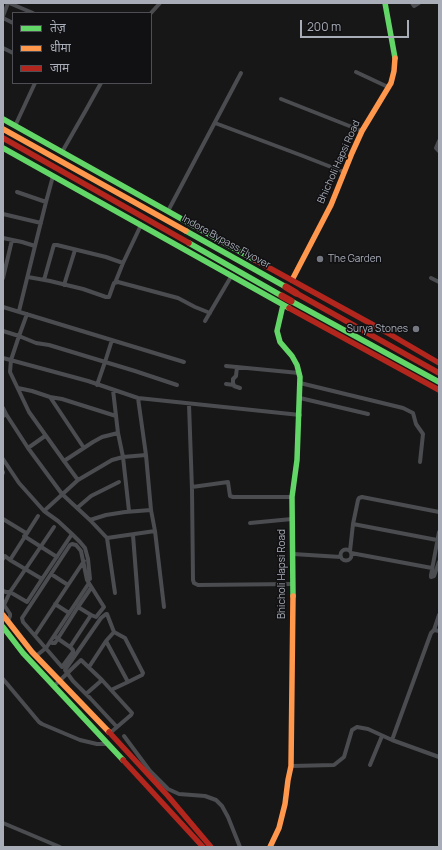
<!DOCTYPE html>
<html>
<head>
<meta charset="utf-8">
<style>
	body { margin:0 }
	#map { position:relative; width:442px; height:850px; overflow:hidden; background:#171717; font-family:Manrope,"Noto Sans Devanagari",sans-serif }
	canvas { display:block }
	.frame { position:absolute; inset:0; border:4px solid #a8adb8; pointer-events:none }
	.legend { position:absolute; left:12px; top:12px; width:140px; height:72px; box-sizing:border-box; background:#111113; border:1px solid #4d4f55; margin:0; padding:5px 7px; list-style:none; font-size:12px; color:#a8adb8 }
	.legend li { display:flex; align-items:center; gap:8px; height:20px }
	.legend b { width:20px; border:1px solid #4d4f55 }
	.scale { position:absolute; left:300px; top:20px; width:109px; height:18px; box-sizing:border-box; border:2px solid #a8adb8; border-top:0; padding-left:5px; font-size:12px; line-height:14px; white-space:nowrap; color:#a8adb8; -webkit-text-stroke:3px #111113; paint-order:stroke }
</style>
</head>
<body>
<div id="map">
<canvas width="442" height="850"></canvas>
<div class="frame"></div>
<ul class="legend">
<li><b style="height:5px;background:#63d668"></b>तेज़</li>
<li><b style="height:5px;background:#ff974d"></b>धीमा</li>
<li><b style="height:5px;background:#b3261e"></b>जाम</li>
</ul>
<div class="scale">200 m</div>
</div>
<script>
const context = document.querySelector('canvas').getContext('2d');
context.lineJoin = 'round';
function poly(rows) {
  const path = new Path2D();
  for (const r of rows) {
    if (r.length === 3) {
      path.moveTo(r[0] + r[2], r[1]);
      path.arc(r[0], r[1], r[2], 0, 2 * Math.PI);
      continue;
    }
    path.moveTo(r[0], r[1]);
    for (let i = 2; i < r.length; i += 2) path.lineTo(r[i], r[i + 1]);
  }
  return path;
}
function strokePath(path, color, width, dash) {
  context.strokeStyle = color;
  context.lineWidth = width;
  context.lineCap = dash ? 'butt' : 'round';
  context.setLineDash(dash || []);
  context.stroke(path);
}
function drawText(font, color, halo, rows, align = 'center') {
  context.font = font + ' Manrope,sans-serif';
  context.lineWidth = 3;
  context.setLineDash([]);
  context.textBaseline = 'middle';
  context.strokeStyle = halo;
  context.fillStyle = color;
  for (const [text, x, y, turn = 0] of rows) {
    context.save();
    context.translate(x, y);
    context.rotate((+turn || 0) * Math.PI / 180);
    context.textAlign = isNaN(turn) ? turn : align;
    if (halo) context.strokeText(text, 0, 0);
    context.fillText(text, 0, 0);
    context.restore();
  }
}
const street = poly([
	[9,3,33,13],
	[412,3,414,6,419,3],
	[151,13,160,3],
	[3,16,8,3],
	[3,18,13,23],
	[3,48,13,53],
	[356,72,388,87],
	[281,99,362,131],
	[215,123,303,156,344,172],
	[15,126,35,83],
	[439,141,436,148,439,151],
	[62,152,86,110,101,83],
	[17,192,46,202],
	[168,211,241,73],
	[3,214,41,223],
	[3,238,22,242,35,246],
	[28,277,50,281,83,289,106,297,109,297,114,283,118,282,178,298,195,307,210,313],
	[3,278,12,240],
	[431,278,439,282],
	[44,280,53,248,54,245,57,245,106,257,123,263],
	[115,283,123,263,141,225],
	[64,285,75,250],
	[3,307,184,362],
	[19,311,35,246,46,202,53,176],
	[27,314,19,336,36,343,49,345,135,371,177,385],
	[205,321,232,275],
	[3,331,19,336,11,360,10,372,29,412,64,461],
	[3,358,88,381,138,398,300,415],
	[226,366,299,373],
	[237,367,236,376,233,379,233,383,234,386,240,388],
	[300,383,403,408,413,413,416,424,423,434,420,462],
	[226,384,234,385],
	[97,385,105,362,112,340],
	[18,388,32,391,50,397,62,399,116,416],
	[50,397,84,448],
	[300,398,368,414],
	[189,404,192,490,193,580,194,583,198,585,292,584],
	[3,408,6,414,3,416],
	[6,414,28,448,45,436],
	[28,448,62,494,90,520,106,515,125,512,151,510,155,531,164,607],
	[146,455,151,510],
	[3,459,19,483,44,511,78,480,64,461,93,442,102,437,118,433,113,390],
	[3,472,3,473],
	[78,480,112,460,123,457,118,433],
	[192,487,228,482,230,496,233,497,292,497],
	[77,508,91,496,119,482],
	[129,511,123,457,146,455,138,398],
	[38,516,10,560,42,579,72,534,58,521,44,511],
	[3,519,26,533],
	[90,520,107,538],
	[250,523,292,519],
	[353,524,437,540],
	[439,532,431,575,431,577,434,576,439,562],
	[72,534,80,542,85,548,88,559,90,579],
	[133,535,139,613],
	[24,536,57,557],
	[346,555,5.5],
	[350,551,353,524,358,500,359,498,362,497,439,512],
	[351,553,432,568],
	[293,554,341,557],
	[3,559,5,556,10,560],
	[51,574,68,585],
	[3,591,6,592,10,592,27,602,42,579],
	[115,593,107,538,155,531],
	[55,604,69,613],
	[8,621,10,616,10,614,4,605,10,592,54,527],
	[434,630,439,615],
	[114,632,125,638,143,673,142,675,128,682],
	[35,635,84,561],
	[54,636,70,647,73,650,73,652,62,667,23,622,22,618,70,545,72,544,76,545,81,551,87,580,104,607,96,617,91,615],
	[50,642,53,643,55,643,78,607],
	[70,647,91,615,78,607,91,588],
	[36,656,46,648,89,583],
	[89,667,106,641],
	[3,679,39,722,42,724,80,740,97,744,107,744],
	[54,686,81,660,102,680,132,713,131,715,110,733],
	[111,690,128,682,106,641,114,632,107,614,106,614,101,618,65,670,73,681,90,698,117,727],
	[86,694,102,680],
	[124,736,150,771,168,789,179,794,205,796,216,800,222,806,228,817,240,847],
	[392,740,431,633,434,630,439,631],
	[370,765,382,736],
	[291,766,334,765,344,757,352,730,357,727,368,729,392,740,439,757],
	[3,823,60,847]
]);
const fast = poly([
	[385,3,395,58],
	[3,119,255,260],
	[3,148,289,308],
	[186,231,286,287],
	[189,243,282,296],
	[291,301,439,382],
	[283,305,277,331,280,342,292,356,297,365,300,377,297,460,292,497,293,596],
	[3,627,23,653,123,760]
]);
const slow = poly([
	[3,129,186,231],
	[292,280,331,205,352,153,362,131,391,83,394,71,395,58],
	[3,615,32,652,109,732],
	[270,847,279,828,285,804,288,780,291,766,293,596]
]);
const jam = poly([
	[3,138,189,243],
	[255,260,386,332,439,363],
	[296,293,439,373],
	[289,308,439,390],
	[109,732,168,796,211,847],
	[123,760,203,847]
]);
const jamBridge = poly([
	[286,287,296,293],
	[282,296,291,301]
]);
const markers = [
	[320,259,4,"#757880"],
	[416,329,4,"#757880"]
];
const streetNames = [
	["Bhicholi Hapsi Road",339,162,-66],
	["Indore Bypass Flyover",226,242,29],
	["Bhicholi Hapsi Road",282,574,-90]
];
const poiNames = [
	["The Garden",328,259],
	["Surya Stones",408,329,"right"]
];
strokePath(street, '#4b4c50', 4);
strokePath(fast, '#63d668', 5.5);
strokePath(slow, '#ff974d', 5.5);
strokePath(jam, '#b3261e', 5.5);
strokePath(jamBridge, '#b3261e', 7);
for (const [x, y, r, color] of markers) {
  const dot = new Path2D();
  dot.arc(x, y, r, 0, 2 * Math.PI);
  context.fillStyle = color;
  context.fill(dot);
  strokePath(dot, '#111113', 1.5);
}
drawText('10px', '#a8adb8', '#111113', streetNames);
drawText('10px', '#a8adb8', '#111113', poiNames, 'left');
</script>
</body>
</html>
